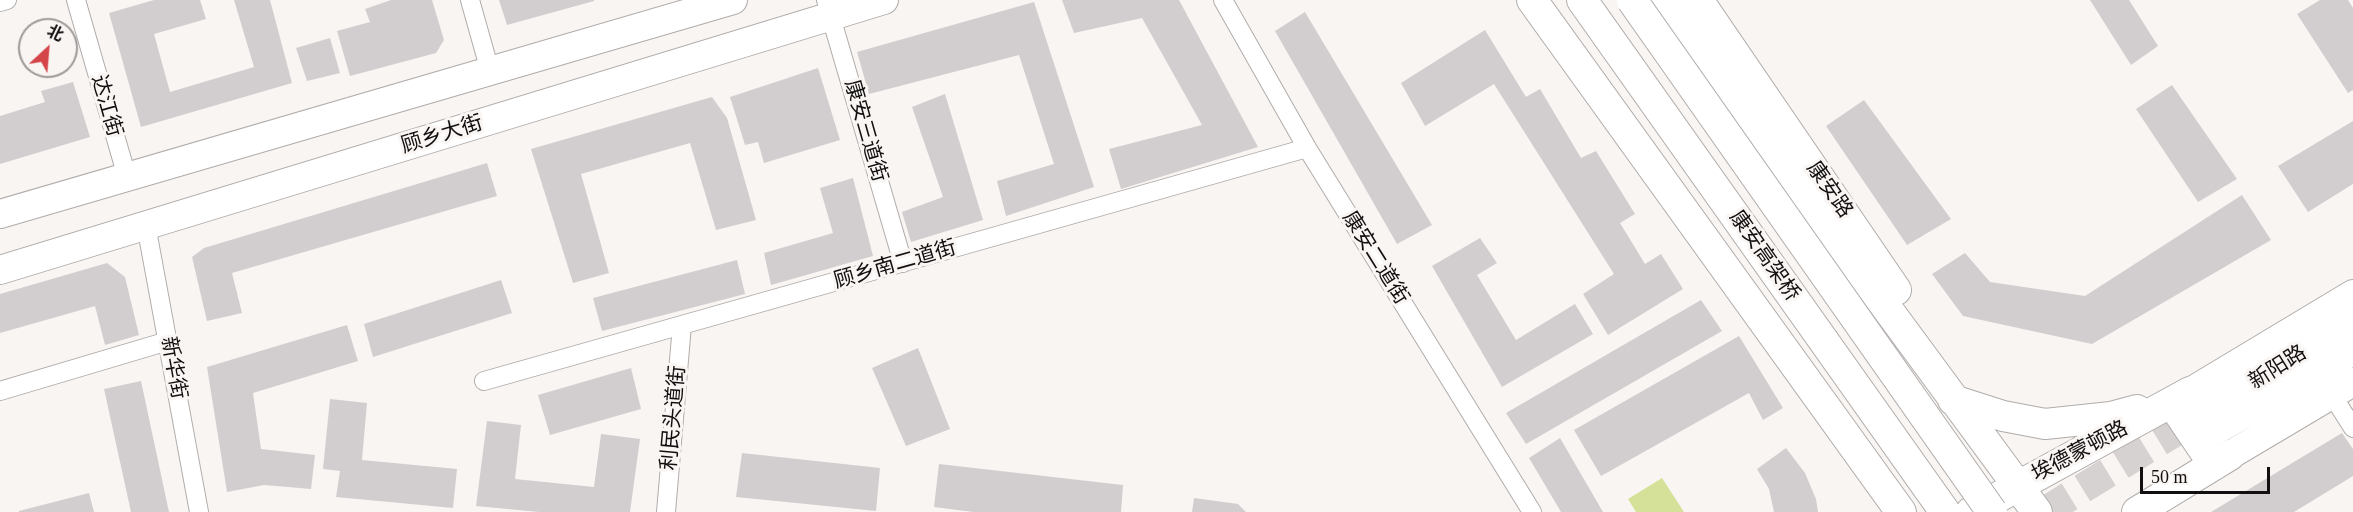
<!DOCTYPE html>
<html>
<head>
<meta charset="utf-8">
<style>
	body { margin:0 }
	#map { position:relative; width:2353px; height:512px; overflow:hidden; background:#f9f5f3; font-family:"Times New Roman","Noto Sans SC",serif }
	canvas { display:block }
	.north { position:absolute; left:18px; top:18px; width:60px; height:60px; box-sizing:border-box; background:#f9f5f3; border:2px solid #9c9998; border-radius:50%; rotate:26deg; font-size:16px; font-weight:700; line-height:24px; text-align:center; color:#110f0f }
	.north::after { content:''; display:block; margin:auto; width:21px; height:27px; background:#d4454a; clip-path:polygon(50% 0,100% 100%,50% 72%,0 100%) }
	.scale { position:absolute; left:2140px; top:467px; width:130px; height:27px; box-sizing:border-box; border:3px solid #110f0f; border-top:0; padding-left:8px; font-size:18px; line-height:21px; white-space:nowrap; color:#110f0f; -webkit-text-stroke:4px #f9f5f3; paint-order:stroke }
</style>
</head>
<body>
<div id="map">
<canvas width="2353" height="512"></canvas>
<div class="north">北</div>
<div class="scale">50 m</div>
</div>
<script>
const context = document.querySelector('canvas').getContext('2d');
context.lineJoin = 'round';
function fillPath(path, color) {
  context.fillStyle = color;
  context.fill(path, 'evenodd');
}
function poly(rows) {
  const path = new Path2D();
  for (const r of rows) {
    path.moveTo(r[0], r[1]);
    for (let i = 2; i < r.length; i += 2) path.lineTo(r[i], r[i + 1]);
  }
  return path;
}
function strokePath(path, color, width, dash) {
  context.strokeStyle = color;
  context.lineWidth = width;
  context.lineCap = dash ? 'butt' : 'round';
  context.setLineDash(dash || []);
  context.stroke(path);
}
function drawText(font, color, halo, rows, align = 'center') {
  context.font = font + ' "Times New Roman","Noto Sans SC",serif';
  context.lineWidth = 6;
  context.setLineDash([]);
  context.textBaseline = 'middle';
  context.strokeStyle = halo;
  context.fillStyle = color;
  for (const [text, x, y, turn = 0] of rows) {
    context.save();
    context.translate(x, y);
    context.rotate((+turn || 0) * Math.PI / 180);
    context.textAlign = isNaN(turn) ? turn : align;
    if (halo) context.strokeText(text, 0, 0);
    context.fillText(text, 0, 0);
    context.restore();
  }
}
const green = poly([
	[1662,478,1684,512,1636,512,1628,499]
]);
const building = poly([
	[154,0,200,0,206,19,154,34,170,92,254,67,234,0,270,0,292,83,141,127,109,13],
	[391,0,432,0,444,40,436,53,350,76,337,31,370,22,365,9],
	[499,0,594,0,594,1,507,25],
	[1062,0,1179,0,1258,147,1121,189,1109,149,1202,125,1142,18,1074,33],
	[2090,0,2129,0,2158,46,2131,65],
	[2320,0,2348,0,2353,8,2353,90,2348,93,2297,14],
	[1034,2,1094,187,1006,216,997,181,1054,164,1019,55,869,94,857,52],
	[1305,12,1432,225,1397,244,1275,31],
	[1485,30,1526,97,1540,89,1581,158,1596,151,1635,214,1620,223,1645,264,1661,254,1683,289,1608,335,1583,294,1614,274,1494,84,1425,126,1401,83],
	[330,38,340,73,307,81,296,48],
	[818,68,840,140,764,163,758,142,745,145,730,97],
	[73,82,90,137,0,164,0,116,45,102,41,91],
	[2172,85,2237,179,2198,202,2136,109],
	[945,94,983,220,911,242,902,212,943,197,912,107],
	[712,97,727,118,756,220,716,230,690,143,581,174,609,273,573,283,531,149],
	[1864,100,1951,219,1907,245,1826,126],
	[2353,121,2353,184,2308,212,2278,166],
	[487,163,497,196,232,273,242,313,207,321,192,257,204,248],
	[853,178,873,256,771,285,764,253,833,233,820,188],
	[2242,195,2271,240,2092,344,1963,316,1932,274,1965,253,1990,282,2085,296],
	[1480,238,1497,263,1477,275,1516,340,1575,304,1593,334,1502,387,1432,266],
	[737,260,745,294,602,331,593,298],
	[107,263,125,277,139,335,105,345,95,306,0,333,0,294],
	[501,280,512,313,373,357,364,324],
	[1701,300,1722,331,1526,444,1506,413],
	[347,325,358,361,253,393,261,449,315,455,311,489,264,485,227,492,207,367],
	[1739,336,1783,408,1763,420,1749,393,1601,476,1574,430],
	[918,348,950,429,906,446,872,368],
	[631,368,641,409,550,435,538,395],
	[141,381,169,512,131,512,104,389],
	[330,399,367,403,362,460,457,469,453,508,336,497,340,471,323,469],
	[487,421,521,425,515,479,594,487,601,434,640,439,630,512,539,512,476,506],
	[2342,433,2353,449,2353,476,2294,512,2211,512],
	[1560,438,1603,512,1561,512,1529,458],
	[1786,448,1805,473,1816,499,1818,512,1774,512,1769,489,1757,469],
	[742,453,880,468,876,511,736,497],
	[939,464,1123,485,1121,512,973,512,934,507],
	[89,493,94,512,19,512,19,511],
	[1194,498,1238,504,1246,512,1192,512]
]);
const trunkTunnel = poly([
	[2044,512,2204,414]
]);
const minor = poly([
	[76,0,127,177],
	[470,0,490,71],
	[826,0,903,263],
	[1223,0,1307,148,1532,512],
	[0,2,7,0],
	[146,225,199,512],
	[484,381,1307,148],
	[0,391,168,341],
	[2332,395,2353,428],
	[666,512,682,325]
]);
const primary = poly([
	[0,214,733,0],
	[0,270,884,0],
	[2190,392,2353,294],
	[2204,414,2353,321],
	[2215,431,2353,351],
	[2230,455,2353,382]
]);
const trunk = poly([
	[1532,0,1901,512],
	[1582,0,1945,512],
	[1664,0,1830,231,2037,512],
	[1698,0,1896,290],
	[1953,400,2003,416,2045,424,2111,417,2137,410],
	[2172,403,2214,465],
	[1971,512,2190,392],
	[2137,512,2230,455]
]);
const trunkBridge = poly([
	[1632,0,1992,512]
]);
const streetNames = [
	["达江街",106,106,74],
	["康安三道街",865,131,74],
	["顾乡大街",442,135,-17],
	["康安路",1829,190,55],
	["康安高架桥",1764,256,55],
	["康安二道街",1375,258,58],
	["顾乡南二道街",895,265,-16],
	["新华街",173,368,80],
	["新阳路",2278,368,-32],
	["利民头道街",674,418,-85],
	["埃德蒙顿路",2080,452,-28]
];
fillPath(green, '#d5e199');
fillPath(building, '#d2ced0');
strokePath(trunkTunnel, '#d6d2d1', 30, [30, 15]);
strokePath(minor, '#b0acaa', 20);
strokePath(primary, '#b0acaa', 30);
strokePath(trunk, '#b0acaa', 32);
strokePath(minor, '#fff', 18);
strokePath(primary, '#fff', 28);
strokePath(trunk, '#fff', 30);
strokePath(trunkBridge, '#b0acaa', 32, []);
strokePath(trunkBridge, '#fff', 30);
drawText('21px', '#110f0f', '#f9f5f3', streetNames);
</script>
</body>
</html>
